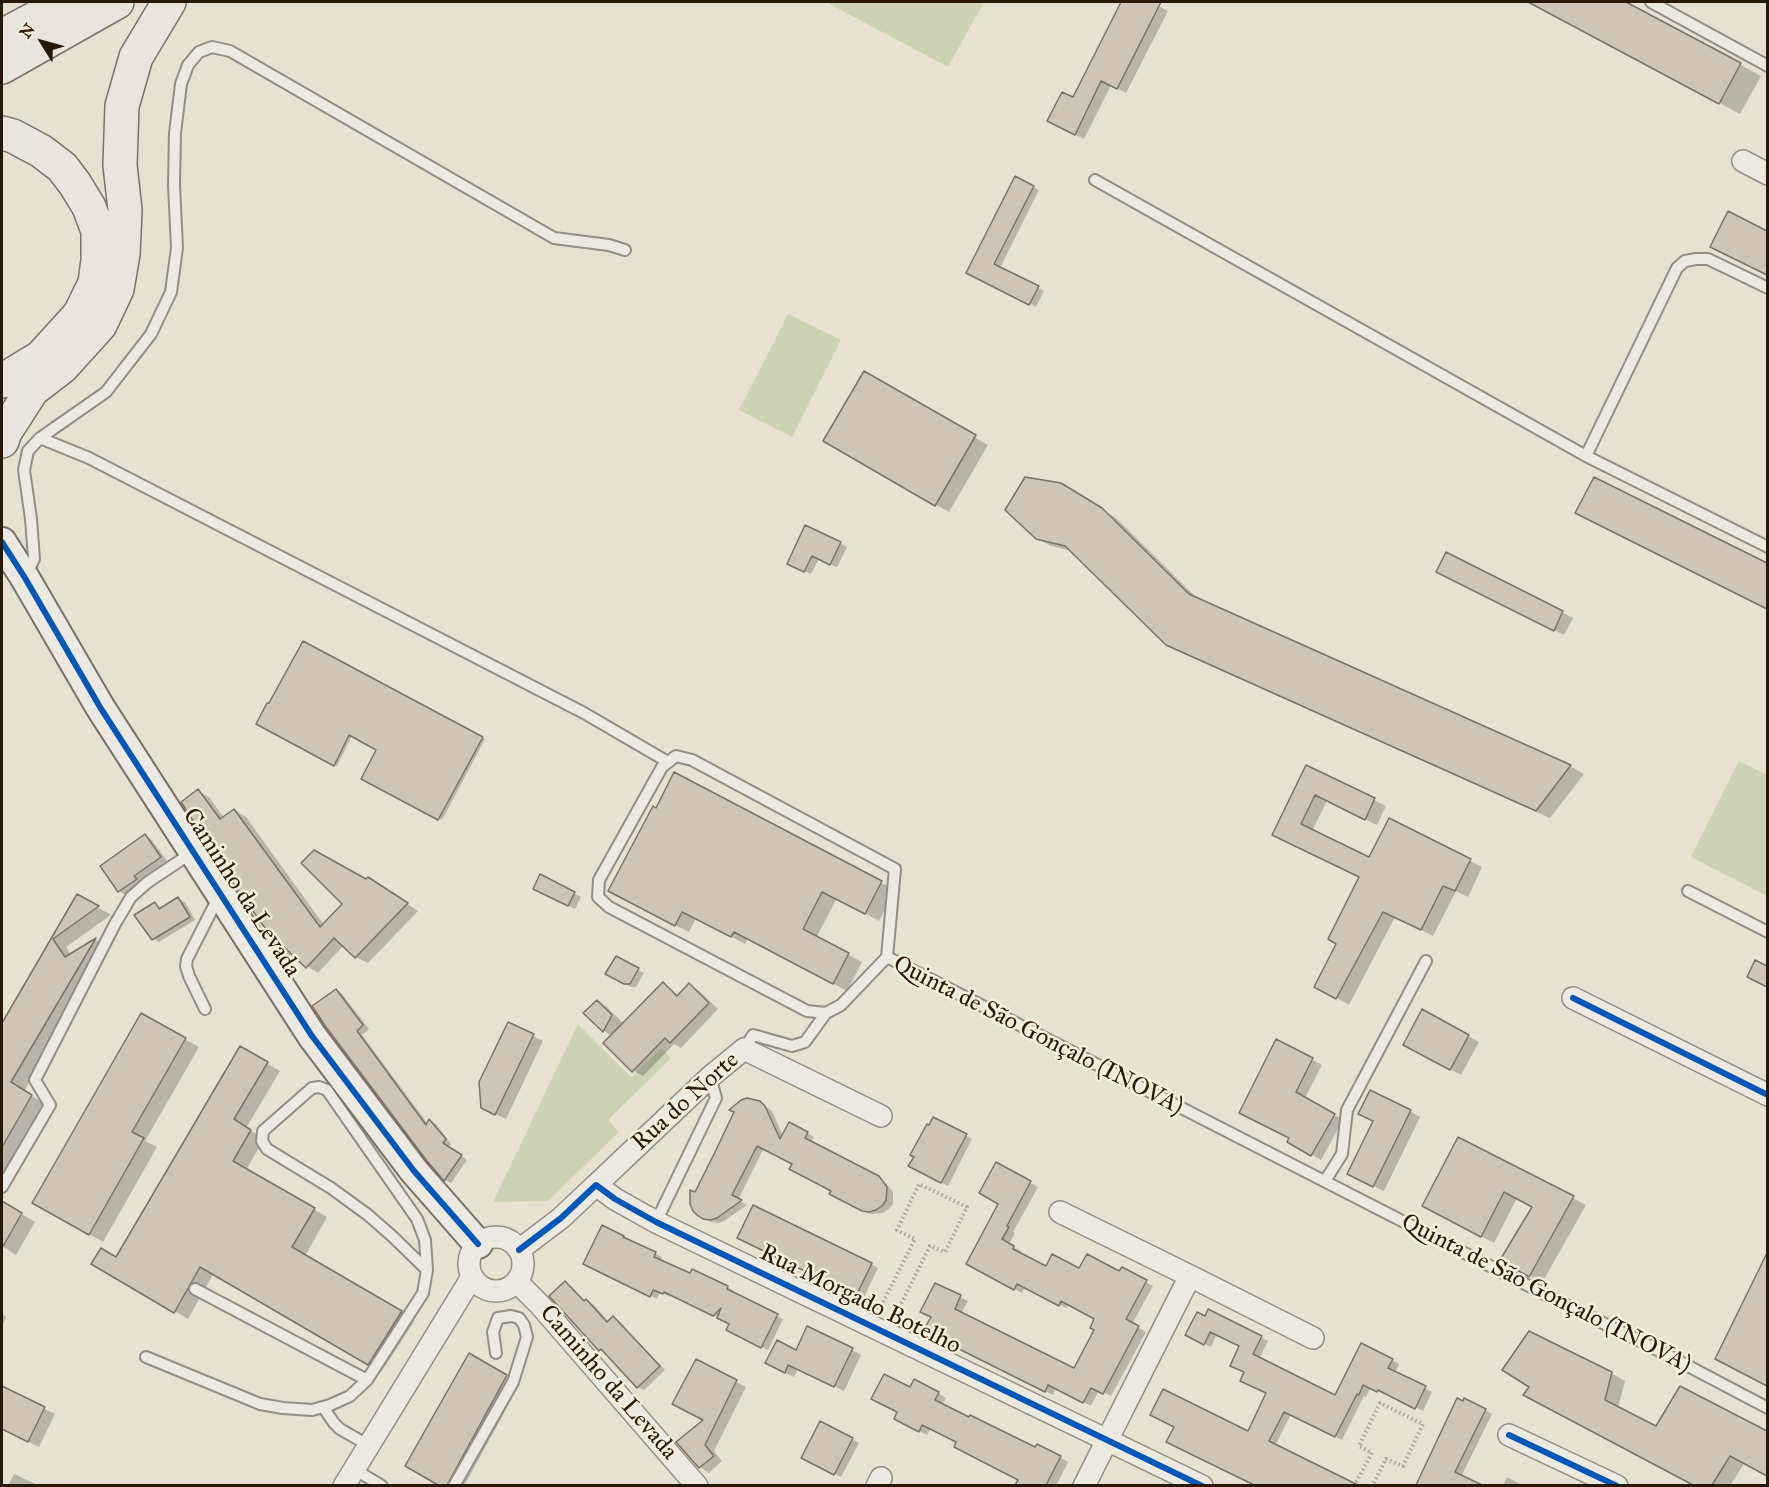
<!DOCTYPE html>
<html>
<head>
<meta charset="utf-8">
<style>
	body { margin:0 }
	#map { position:relative; width:1769px; height:1487px; overflow:hidden; background:#e7e1d1; font-family:"IM FELL Great Primer",serif }
	canvas { display:block }
	.frame { position:absolute; inset:0; border:3px solid #2a1806; pointer-events:none }
	.north { position:absolute; left:12px; top:12px; width:60px; height:60px; -webkit-text-stroke:4px #f5eedc; paint-order:stroke; rotate:307deg; font-size:16px; font-weight:700; line-height:24px; text-align:center; color:#2a1806 }
	.north::after { content:''; display:block; margin:auto; width:21px; height:27px; background:#2a1806; clip-path:polygon(50% 0,100% 100%,50% 72%,0 100%) }
</style>
</head>
<body>
<div id="map">
<canvas width="1769" height="1487"></canvas>
<div class="frame"></div>
<div class="north">N</div>
</div>
<script>
const context = document.querySelector('canvas').getContext('2d');
context.lineJoin = 'round';
function fillPath(path, color) {
  context.fillStyle = color;
  context.fill(path, 'evenodd');
}
function poly(rows) {
  const path = new Path2D();
  for (const r of rows) {
    if (r.length === 3) {
      path.moveTo(r[0] + r[2], r[1]);
      path.arc(r[0], r[1], r[2], 0, 2 * Math.PI);
      continue;
    }
    path.moveTo(r[0], r[1]);
    for (let i = 2; i < r.length; i += 2) path.lineTo(r[i], r[i + 1]);
  }
  return path;
}
function strokePath(path, color, width, dash) {
  context.strokeStyle = color;
  context.lineWidth = width;
  context.lineCap = dash ? 'butt' : 'round';
  context.setLineDash(dash || []);
  context.stroke(path);
}
function drawText(font, color, halo, rows, align = 'center') {
  context.font = font + ' "IM FELL Great Primer",serif';
  context.lineWidth = 5;
  context.setLineDash([]);
  context.textBaseline = 'middle';
  context.strokeStyle = halo;
  context.fillStyle = color;
  for (const [text, x, y, turn = 0] of rows) {
    context.save();
    context.translate(x, y);
    context.rotate((+turn || 0) * Math.PI / 180);
    context.textAlign = isNaN(turn) ? turn : align;
    if (halo) context.strokeText(text, 0, 0);
    context.fillText(text, 0, 0);
    context.restore();
  }
}
const green = poly([
	[826,2,984,2,948,67],
	[788,314,841,340,792,437,739,410],
	[1739,761,1767,775,1767,896,1691,857],
	[578,1024,631,1077,662,1048,671,1058,608,1120,619,1132,548,1201,493,1202]
]);
const shadow = poly([
	[1123,2,1150,2,1168,11,1126,93,1111,85,1084,139,1058,126],
	[1530,2,1623,2,1761,76,1740,114],
	[1033,187,1039,190,1000,268,1044,291,1036,307,974,276],
	[1728,213,1768,232,1768,275,1726,255],
	[864,373,988,445,949,512,825,441],
	[1594,479,1768,565,1768,608,1587,518],
	[1075,493,1116,518,1199,600,1570,766,1584,774,1550,818,1181,652,1166,644,1072,551,1051,546,1036,538],
	[806,527,847,547,837,567,819,559,811,574,795,567],
	[1447,554,1573,618,1564,635,1448,577],
	[303,643,485,739,442,820,363,778,378,749,352,736,337,766,258,724,270,705],
	[1307,767,1386,806,1377,825,1327,801,1312,831,1370,859,1389,820,1482,867,1468,897,1456,891,1433,936,1395,917,1349,1005,1316,986,1338,944,1360,877,1286,841],
	[675,774,895,890,879,921,837,898,816,938,862,962,847,991,748,939,745,944,696,918,689,932,623,898,656,810],
	[198,791,209,797,224,818,234,810,246,817,324,925,366,881,379,885,418,911,368,963,356,957,344,945,318,973,307,966,293,954,289,957,278,950,273,935],
	[145,835,151,839,167,861,140,880,142,883,126,895,119,891],
	[541,876,581,897,575,909,541,892],
	[78,896,111,915,66,947,71,955,96,940,108,947,24,1091,45,1104,2,1178,2,1026],
	[178,899,185,902,195,920,159,942,153,938,155,904,162,908],
	[616,958,644,973,636,987,631,987,607,974],
	[663,984,679,996,689,985,699,991,718,1009,681,1048,674,1044,643,1076,633,1070,612,1036,604,1031,586,1013,597,1001,607,1007,622,1022,619,1028],
	[336,990,342,994,369,1029,362,1035,428,1124,430,1121,436,1124,451,1144,449,1147,467,1160,451,1183,445,1180,428,1160,327,1026],
	[1423,1011,1479,1042,1461,1075,1415,1050],
	[142,1015,199,1047,145,1141,157,1147,103,1242,34,1203],
	[508,1024,543,1041,506,1119,493,1113],
	[1277,1041,1322,1065,1305,1098,1343,1120,1321,1160,1289,1142,1291,1138],
	[240,1048,280,1071,246,1128,264,1139,246,1170,327,1217,305,1256,415,1320,382,1371,214,1273,188,1319,93,1264,116,1259],
	[759,1102,772,1111,783,1136,790,1124,814,1137,811,1142,885,1182,893,1192,893,1204,889,1209,883,1213,870,1214,831,1193,833,1191,793,1164,764,1148,738,1200,747,1205,724,1221,718,1223,711,1222,698,1214,696,1194],
	[1410,1111,1420,1117,1384,1191,1359,1179,1375,1122],
	[934,1119,972,1139,948,1186,910,1166],
	[1459,1139,1586,1205,1542,1283,1502,1260,1533,1207,1517,1198,1494,1243,1436,1213],
	[996,1164,1038,1187,1013,1232,1015,1233,1009,1244,1021,1251,1019,1254,1046,1268,1120,1273,1122,1269,1153,1286,1132,1324,1146,1332,1111,1396,1099,1390,1091,1406,1056,1387,1053,1395,932,1335,935,1285,968,1301,961,1314,1074,1370,1096,1329,1096,1319,1069,1304,1066,1308,1025,1286,1022,1293,968,1264,1000,1203],
	[2,1202,35,1222,16,1255,2,1246],
	[629,1242,662,1257,660,1261,691,1275,727,1287,734,1291,732,1293,783,1319,768,1350,734,1333,730,1323,671,1295,670,1297,660,1292,657,1299,591,1267],
	[746,1242,871,1264,878,1268,863,1299],
	[1768,1257,1768,1385,1717,1358],
	[565,1283,571,1286,586,1302,593,1304,609,1322,613,1318,619,1321,665,1370,644,1390,638,1387,606,1354,600,1350],
	[1209,1311,1268,1341,1259,1359,1336,1397,1392,1360,1399,1364,1395,1373,1432,1392,1423,1411,1385,1392,1384,1394,1371,1387,1366,1397,1364,1396,1342,1440,1291,1414,1275,1446,1347,1482,1345,1486,1256,1486,1175,1446,1248,1433,1268,1393,1246,1372,1241,1346,1217,1334,1211,1347,1194,1339],
	[2,1314,6,1317,2,1327],
	[852,1350,861,1355,844,1391,798,1369,794,1377,776,1368,797,1352],
	[470,1355,520,1384,464,1486,441,1486,407,1466],
	[696,1361,746,1387,714,1451,722,1461,709,1473,700,1467,706,1420],
	[1611,1373,1625,1381,1618,1408,1657,1428,1680,1388,1768,1433,1768,1475,1745,1462,1730,1486,1695,1486,1539,1402],
	[2,1388,55,1414,39,1447,2,1429],
	[911,1389,938,1393,946,1398,942,1405,1035,1449,1060,1457,1068,1462,1056,1486,1023,1486,1018,1483,1020,1480,958,1442,931,1428,927,1435,904,1423],
	[1485,1410,1492,1414,1461,1477,1478,1486,1426,1486,1419,1482],
	[821,1423,859,1443,841,1477,809,1461],
	[14,1474,40,1486,8,1486],
	[1507,1477,1524,1486,1503,1486]
]);
const building = poly([
	[1121,2,1161,2,1117,89,1101,81,1075,135,1047,121,1062,92,1073,97,1121,2],
	[1528,2,1626,2,1741,63,1719,104,1528,2],
	[1015,176,1034,186,994,264,1039,286,1029,305,966,273,1015,176],
	[1728,211,1767,231,1767,275,1710,247,1728,211],
	[864,371,976,435,935,506,823,441,864,371],
	[1025,477,1061,483,1102,508,1189,594,1571,765,1536,811,1166,645,1065,546,1036,539,1005,510,1025,477],
	[1594,477,1767,563,1767,609,1575,513,1594,477],
	[805,525,841,542,830,565,812,556,804,572,787,564,805,525],
	[1446,552,1563,611,1554,631,1436,572,1446,552],
	[303,641,483,737,438,820,361,779,376,750,349,735,334,766,256,724,267,703,269,703,303,641],
	[1306,765,1375,798,1365,820,1315,795,1301,824,1369,857,1389,818,1471,859,1455,891,1443,886,1421,930,1383,912,1336,999,1314,987,1336,944,1328,939,1359,877,1272,835,1306,765],
	[674,772,882,881,865,914,822,892,803,929,849,953,833,984,734,932,731,937,682,912,675,926,608,891,653,806,656,808,674,772],
	[198,789,220,819,234,809,320,927,342,904,301,863,314,850,366,879,368,877,408,903,355,958,334,938,306,968,284,947,277,951,268,937,270,935,236,887,181,802,198,789],
	[145,834,161,857,134,876,137,879,118,892,100,866,145,834],
	[540,874,575,892,568,906,533,889,540,874],
	[77,894,99,906,53,939,65,957,96,938,11,1082,32,1095,2,1147,2,1023,77,894],
	[178,897,190,917,152,940,134,915,155,902,159,909,178,897],
	[616,956,639,968,630,984,624,984,605,974,616,956],
	[1755,960,1767,966,1767,987,1747,977,1755,960],
	[663,982,677,996,689,983,709,1003,670,1043,665,1038,632,1072,603,1043,663,982],
	[336,989,363,1025,357,1031,426,1125,429,1119,446,1139,443,1143,462,1155,444,1181,427,1161,326,1027,312,1006,336,989],
	[597,1000,612,1015,603,1032,583,1013,597,1000],
	[1422,1009,1469,1035,1450,1070,1403,1045,1422,1009],
	[141,1013,186,1038,132,1132,144,1138,89,1235,32,1203,141,1013],
	[508,1022,534,1034,495,1115,481,1108,479,1082,508,1022],
	[1276,1039,1313,1058,1296,1092,1335,1114,1311,1156,1287,1142,1289,1138,1239,1113,1276,1039],
	[240,1046,268,1062,234,1119,251,1130,233,1161,315,1208,292,1247,402,1311,368,1365,200,1267,174,1313,91,1264,101,1248,116,1257,240,1046],
	[1370,1090,1411,1110,1373,1187,1347,1174,1373,1121,1358,1114,1370,1090],
	[747,1098,760,1101,765,1106,780,1139,789,1122,808,1132,805,1138,879,1176,887,1187,886,1200,882,1206,876,1210,869,1212,862,1211,829,1194,831,1191,789,1169,792,1164,757,1146,732,1195,742,1200,717,1218,710,1220,703,1219,697,1215,693,1211,690,1204,690,1190,695,1192,715,1152,734,1112,729,1110,741,1100,747,1098],
	[933,1117,967,1134,941,1183,908,1166,914,1157,910,1155,927,1124,929,1125,933,1117],
	[1458,1137,1574,1196,1529,1277,1500,1260,1532,1207,1504,1192,1481,1237,1422,1206,1458,1137],
	[996,1162,1031,1181,1007,1226,1009,1227,1002,1239,1014,1246,1013,1249,1046,1266,1052,1254,1079,1268,1087,1254,1119,1271,1122,1267,1147,1280,1126,1319,1139,1326,1103,1394,1091,1388,1083,1403,1048,1385,1045,1392,923,1331,931,1317,920,1312,935,1283,961,1295,955,1309,1074,1368,1094,1330,1090,1328,1094,1319,1061,1301,1059,1306,1017,1284,1014,1290,966,1264,998,1204,979,1193,996,1162],
	[2,1201,22,1213,2,1248,2,1201],
	[753,1205,872,1263,856,1296,737,1238,753,1205],
	[602,1225,624,1236,623,1237,656,1252,654,1257,690,1273,692,1269,728,1286,727,1289,778,1314,761,1348,726,1330,729,1324,717,1318,721,1308,713,1316,664,1292,663,1294,653,1290,650,1297,583,1264,602,1225],
	[1767,1253,1767,1386,1715,1359,1767,1253],
	[565,1281,584,1301,586,1299,607,1322,613,1316,660,1366,637,1388,601,1349,599,1351,549,1296,565,1281],
	[1208,1309,1262,1336,1253,1354,1335,1395,1361,1343,1393,1359,1388,1368,1426,1386,1415,1409,1378,1390,1377,1392,1363,1385,1359,1395,1357,1394,1335,1437,1284,1412,1269,1441,1358,1485,1254,1485,1166,1442,1174,1427,1150,1415,1163,1389,1248,1431,1266,1393,1240,1381,1244,1372,1230,1366,1239,1346,1210,1332,1204,1345,1185,1335,1197,1312,1205,1316,1208,1309],
	[807,1326,853,1348,834,1387,788,1365,785,1373,765,1363,777,1340,796,1350,807,1326],
	[1529,1331,1612,1372,1605,1400,1656,1426,1680,1386,1767,1431,1767,1476,1730,1456,1712,1485,1693,1485,1523,1395,1529,1387,1502,1370,1529,1331],
	[469,1353,507,1375,447,1485,438,1485,405,1466,469,1353],
	[696,1359,737,1380,705,1445,714,1456,699,1468,676,1442,703,1420,672,1404,696,1359],
	[884,1374,910,1387,914,1379,939,1392,935,1400,969,1417,970,1415,1035,1447,1037,1444,1061,1456,1046,1485,1015,1485,1018,1480,954,1447,956,1442,922,1425,919,1432,894,1419,897,1412,871,1399,884,1374],
	[2,1386,45,1407,28,1442,2,1429,2,1386],
	[1457,1398,1463,1401,1464,1398,1486,1409,1455,1472,1482,1485,1416,1485,1457,1398],
	[820,1421,853,1438,834,1475,801,1458,820,1421]
]);
const path = poly([
	[879,1310,915,1239,897,1230,919,1184,967,1207,945,1252,930,1246,895,1316],
	[1354,1486,1372,1453,1359,1446,1380,1403,1423,1424,1403,1466,1386,1459,1372,1486]
]);
const lane = poly([
	[1651,2,1768,66],
	[1095,180,1586,456,1768,547],
	[40,438,89,458,584,713,668,762],
	[1586,456,1677,268,1685,261,1696,259,1708,259,1768,288],
	[27,573,34,559,31,519,24,470,28,451,40,438,106,392,151,334,171,292,177,248,174,185,175,133,181,84,188,65,199,52,212,47,230,51,554,238,609,245,625,250],
	[1688,891,1768,932],
	[205,1009,189,976,186,966,187,959,218,898],
	[826,1013,807,1011,609,907,598,897,599,880,662,767,676,756,692,760,895,869,887,957],
	[744,1049,753,1035,792,1046,805,1042,826,1013,841,1005,887,957,1566,1305,1650,1346,1768,1408],
	[1325,1181,1342,1154,1347,1110,1426,961],
	[2,1187,50,1105,35,1080,115,924,131,897,148,882,193,852],
	[656,1222,716,1098,710,1077],
	[195,1289,367,1380],
	[146,1357,260,1404,283,1408,312,1410,330,1405,350,1396,367,1380,423,1293,427,1270,425,1240,417,1219,327,1090,319,1087,312,1088,263,1131,262,1141,267,1149,331,1188,368,1215,392,1236,427,1270],
	[323,1407,334,1423,340,1429,368,1445],
	[354,1469,382,1486],
	[454,1486,513,1382,527,1337,524,1325,519,1318,511,1316,498,1318,493,1332,496,1353]
]);
const street = poly([
	[1743,161,1768,174],
	[1573,998,1768,1095],
	[596,1185,710,1077,744,1049,881,1116],
	[1060,1212,1190,1276,1084,1486],
	[496,1264,27],
	[519,1250,561,1218,596,1185,615,1199,656,1222,1202,1486],
	[1190,1276,1313,1338],
	[517,1282,540,1305,697,1486],
	[1509,1435,1617,1486],
	[344,1486,472,1277],
	[877,1486,881,1478]
]);
const secondary = poly([
	[2,542,25,578,100,707,312,1036,414,1171,478,1244]
]);
const highway = poly([
	[2,36,66,2],
	[2,67,117,2],
	[2,133,13,136,41,151,62,167,75,184,89,207,98,231,98,260,95,283,80,314,41,357,2,381],
	[2,441,5,432,32,390,62,367,100,325,117,289,123,254,125,210,120,165,122,106,136,57,169,2]
]);
const cycleway = poly([
	[2,542,25,578,100,707,312,1036,414,1171,478,1244],
	[1573,998,1768,1095],
	[519,1250,561,1218,596,1185,615,1199,656,1222,1202,1486],
	[1509,1435,1617,1486]
]);
const streetNames = [
	["Caminho da Levada",241,893,57],
	["Quinta de São Gonçalo (INOVA)",1038,1036,27],
	["Rua do Norte",686,1102,-42],
	["Quinta de São Gonçalo (INOVA)",1546,1294,27],
	["Rua Morgado Botelho",860,1300,26],
	["Caminho da Levada",608,1383,49]
];
fillPath(green, '#ccd2b3');
fillPath(shadow, '#0003');
fillPath(building, '#cfc4b6');
strokePath(building, '#787268', 1.5);
strokePath(lane, '#938e83', 14);
strokePath(street, '#938e83', 24);
strokePath(secondary, '#787268', 32);
strokePath(highway, '#787268', 36);
strokePath(path, '#a6a19a', 4, [1.5, 3]);
strokePath(lane, '#ece9e1', 10);
strokePath(street, '#ece9e1', 21);
strokePath(secondary, '#ece9e1', 28);
strokePath(highway, '#e9e5dc', 33);
strokePath(cycleway, '#0057b8', 6);
drawText('24px', '#2a1806', '#f5eedc', streetNames);
</script>
</body>
</html>
